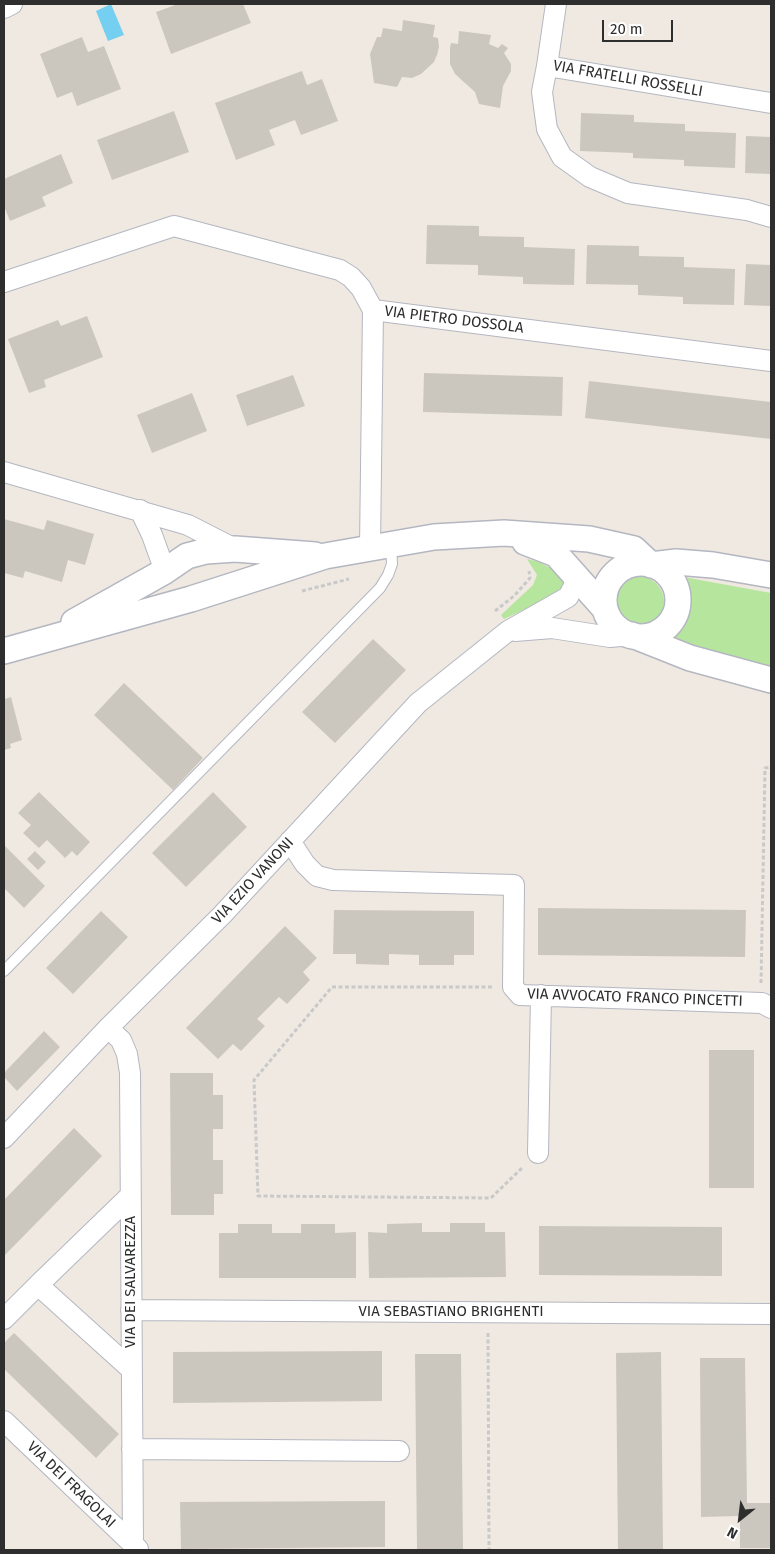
<!DOCTYPE html>
<html>
<head>
<meta charset="utf-8">
<style>
	body { margin:0 }
	#map { position:relative; width:775px; height:1554px; overflow:hidden; background:#efe9e1; font-family:"Fira Sans",sans-serif }
	canvas { display:block }
	.frame { position:absolute; inset:0; border:5px solid #2e2e2e; pointer-events:none }
	.north { position:absolute; left:715px; top:1494px; width:50px; height:50px; -webkit-text-stroke:4px #fff; paint-order:stroke; rotate:209deg; font-size:14px; font-weight:700; line-height:20px; text-align:center; color:#2e2e2e }
	.north::after { content:''; display:block; margin:auto; width:18px; height:22px; background:#2e2e2e; clip-path:polygon(50% 0,100% 100%,50% 72%,0 100%) }
	.scale { position:absolute; left:602px; top:20px; width:71px; height:22px; box-sizing:border-box; border:2px solid #2e2e2e; border-top:0; padding-left:6px; font-size:15px; line-height:18px; white-space:nowrap; color:#2e2e2e; -webkit-text-stroke:4px #fff; paint-order:stroke }
</style>
</head>
<body>
<div id="map">
<canvas width="775" height="1554"></canvas>
<div class="frame"></div>
<div class="north">N</div>
<div class="scale">20 m</div>
</div>
<script>
const context = document.querySelector('canvas').getContext('2d');
context.lineJoin = 'round';
function fillPath(path, color) {
  context.fillStyle = color;
  context.fill(path, 'evenodd');
}
function poly(rows) {
  const path = new Path2D();
  for (const r of rows) {
    if (r.length === 3) {
      path.moveTo(r[0] + r[2], r[1]);
      path.arc(r[0], r[1], r[2], 0, 2 * Math.PI);
      continue;
    }
    path.moveTo(r[0], r[1]);
    for (let i = 2; i < r.length; i += 2) path.lineTo(r[i], r[i + 1]);
  }
  return path;
}
function strokePath(path, color, width, dash) {
  context.strokeStyle = color;
  context.lineWidth = width;
  context.lineCap = dash ? 'butt' : 'round';
  context.setLineDash(dash || []);
  context.stroke(path);
}
function drawText(font, color, halo, rows, align = 'center') {
  context.font = font + ' "Fira Sans",sans-serif';
  context.lineWidth = 4;
  context.setLineDash([]);
  context.textBaseline = 'middle';
  context.strokeStyle = halo;
  context.fillStyle = color;
  for (const [text, x, y, turn = 0] of rows) {
    context.save();
    context.translate(x, y);
    context.rotate((+turn || 0) * Math.PI / 180);
    context.textAlign = isNaN(turn) ? turn : align;
    if (halo) context.strokeText(text, 0, 0);
    context.fillText(text, 0, 0);
    context.restore();
  }
}
const green = poly([
	[527,559,539,562,558,572,564,577,565,585,560,591,534,605,504,619,501,615,533,585,537,575],
	[678,576,771,593,771,669,664,642,680,622,686,607,687,591],
	[638,602,26]
]);
const water = poly([
	[111,4,124,35,108,41,96,11]
]);
const building = poly([
	[178,4,243,4,251,23,171,54,156,12],
	[403,20,435,25,433,37,438,38,439,47,437,55,434,62,421,74,412,78,402,77,397,87,374,83,370,54,377,37,381,37,383,28,402,31],
	[459,31,491,35,489,44,498,48,502,44,508,48,504,53,511,64,511,71,503,86,500,108,479,104,475,92,455,74,450,64,450,48,451,43,458,44],
	[82,37,88,52,104,46,121,89,77,106,72,92,57,98,40,54],
	[302,71,307,85,322,79,338,121,301,135,295,120,269,130,275,145,236,160,215,103],
	[174,111,189,152,112,180,97,140],
	[581,113,634,115,634,122,685,124,685,131,736,133,735,168,684,166,684,160,633,158,633,153,580,151],
	[746,136,771,137,771,174,745,173],
	[61,154,73,183,42,197,46,206,10,221,4,206,4,179],
	[427,225,479,226,479,236,524,237,524,247,575,249,574,285,523,284,523,277,478,275,478,265,426,264],
	[587,245,639,246,639,256,684,257,684,267,735,269,734,305,683,304,683,297,638,295,638,285,586,284],
	[746,264,771,265,771,306,744,305],
	[87,316,103,357,44,380,46,387,29,393,8,339,58,320,61,326],
	[424,373,563,377,562,416,423,412],
	[293,375,305,406,247,426,236,395],
	[589,381,771,402,771,439,585,418],
	[192,393,207,431,152,453,137,415],
	[4,519,44,530,47,520,94,534,85,565,68,560,62,582,25,571,23,578,4,573],
	[373,639,406,670,335,743,302,712],
	[124,683,203,758,173,790,94,715],
	[11,697,22,740,10,744,11,748,4,750,4,699],
	[39,792,90,842,77,856,72,851,65,858,47,840,39,848,23,833,31,825,18,813],
	[213,792,247,827,186,887,152,853],
	[4,845,45,886,24,908,4,888],
	[35,851,46,862,38,870,27,859],
	[538,908,746,910,745,957,538,955],
	[334,910,474,911,474,955,454,955,454,965,419,965,419,955,389,954,389,965,356,964,356,954,333,954],
	[101,911,128,937,73,994,46,968],
	[285,926,317,958,303,972,310,980,287,1004,279,997,257,1019,265,1026,241,1051,233,1044,218,1059,186,1028],
	[44,1031,60,1047,17,1091,4,1077,4,1073],
	[709,1050,754,1050,754,1188,709,1188],
	[170,1073,213,1073,213,1095,223,1095,223,1129,213,1129,213,1160,223,1160,223,1194,214,1194,214,1215,171,1215],
	[74,1128,102,1156,4,1256,4,1200],
	[422,1223,422,1232,450,1232,450,1223,485,1223,485,1232,505,1232,506,1277,369,1278,368,1232,387,1233,387,1224],
	[238,1224,272,1224,272,1233,301,1233,301,1224,335,1224,335,1233,356,1232,356,1278,219,1278,219,1233,238,1233],
	[539,1226,722,1227,722,1276,539,1275],
	[14,1333,119,1434,96,1458,4,1369,4,1343],
	[382,1351,382,1401,173,1403,173,1352],
	[661,1352,663,1550,618,1550,616,1353],
	[415,1354,461,1354,463,1550,417,1550],
	[700,1358,745,1358,747,1503,771,1503,771,1548,740,1548,740,1516,701,1517],
	[385,1501,385,1547,181,1549,180,1502]
]);
const path = poly([
	[302,591,349,579],
	[495,611,514,596,530,578,529,571],
	[761,983,765,768,771,767],
	[492,987,332,987,254,1080,258,1196,491,1198,523,1167],
	[488,1333,489,1550]
]);
const service = poly([
	[4,971,380,588,388,575,392,564,391,545]
]);
const minor = poly([
	[556,4,547,66,771,103],
	[4,8,12,4],
	[547,66,542,92,547,129,562,157,590,177,628,193,747,210,771,217],
	[4,282,174,226,340,270,351,277,361,288,373,310],
	[4,472,188,525,235,549],
	[140,510,152,535,165,571],
	[370,547,373,310,771,361],
	[515,631,552,628,610,637,632,635],
	[290,841,305,864,317,876,333,880,514,885,513,987,520,995,762,1003,771,1008],
	[108,1028,121,1040,127,1054,130,1073,133,1544],
	[4,1138,108,1028,222,915,418,703,508,631,568,597,574,586,575,574],
	[538,1153,541,995],
	[130,1196,38,1285,131,1369],
	[131,1310,771,1314],
	[4,1319,38,1285],
	[4,1421,138,1549],
	[132,1449,399,1451]
]);
const tertiary = poly([
	[525,542,556,554,605,609],
	[641,600,37],
	[74,622,165,571,187,556,206,551,235,549,315,555],
	[632,635,690,658,771,680],
	[4,651,191,599,325,556,434,537,504,533,589,539,634,549,651,565,676,562,713,565,771,575]
]);
const streetNames = [
	["VIA FRATELLI ROSSELLI",628,79,10],
	["VIA PIETRO DOSSOLA",454,320,7],
	["VIA EZIO VANONI",253,881,-47],
	["VIA AVVOCATO FRANCO PINCETTI",635,998,2],
	["VIA DEI SALVAREZZA",131,1282,-90],
	["VIA SEBASTIANO BRIGHENTI",451,1312],
	["VIA DEI FRAGOLAI",71,1485,44]
];
fillPath(green, '#b6e59e');
fillPath(water, '#75cff0');
fillPath(building, '#cbc7bf');
strokePath(service, '#b4b7c1', 12);
strokePath(minor, '#b4b7c1', 22);
strokePath(tertiary, '#b4b7c1', 28);
strokePath(path, '#c9c9c9', 3, [4, 2.5]);
strokePath(service, '#fff', 10);
strokePath(minor, '#fff', 20);
strokePath(tertiary, '#fff', 25);
drawText('15px', '#2e2e2e', '#fff', streetNames);
</script>
</body>
</html>
